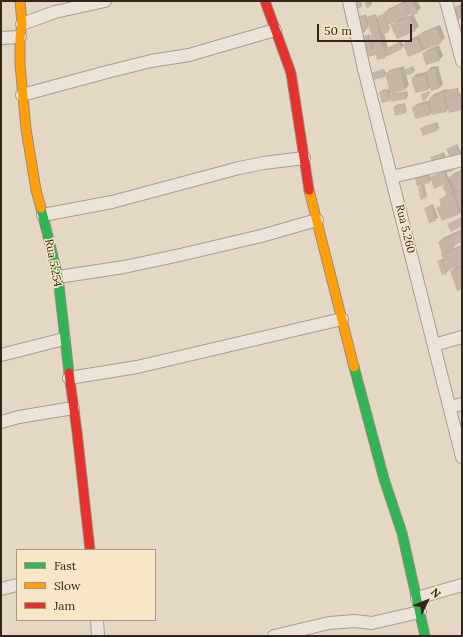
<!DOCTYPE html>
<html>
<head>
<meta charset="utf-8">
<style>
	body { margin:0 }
	#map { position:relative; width:463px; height:637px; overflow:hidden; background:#e4d8c5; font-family:Lora,serif }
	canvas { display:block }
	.frame { position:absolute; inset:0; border:2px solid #352419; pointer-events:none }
	.legend { position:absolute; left:16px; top:549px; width:140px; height:72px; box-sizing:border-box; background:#f8e6c8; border:1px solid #aa9882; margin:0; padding:5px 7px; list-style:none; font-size:12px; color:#352419 }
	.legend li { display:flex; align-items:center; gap:8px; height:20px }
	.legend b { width:20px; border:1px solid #aa9882 }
	.north { position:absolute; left:407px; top:581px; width:40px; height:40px; -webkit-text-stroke:3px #f8e6c8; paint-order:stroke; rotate:47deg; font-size:11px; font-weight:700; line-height:16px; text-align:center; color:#352419 }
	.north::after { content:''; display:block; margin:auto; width:14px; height:18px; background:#352419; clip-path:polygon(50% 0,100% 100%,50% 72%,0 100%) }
	.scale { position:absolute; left:317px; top:24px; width:95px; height:18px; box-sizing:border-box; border:2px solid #352419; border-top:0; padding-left:5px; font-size:12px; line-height:14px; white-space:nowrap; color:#352419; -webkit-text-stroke:3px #f8e6c8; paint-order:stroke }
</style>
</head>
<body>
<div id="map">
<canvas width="463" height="637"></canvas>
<div class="frame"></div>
<ul class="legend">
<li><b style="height:5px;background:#30b455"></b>Fast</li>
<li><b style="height:5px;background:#ff9f0a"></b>Slow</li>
<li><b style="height:5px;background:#e5322d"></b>Jam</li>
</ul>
<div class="north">N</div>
<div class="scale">50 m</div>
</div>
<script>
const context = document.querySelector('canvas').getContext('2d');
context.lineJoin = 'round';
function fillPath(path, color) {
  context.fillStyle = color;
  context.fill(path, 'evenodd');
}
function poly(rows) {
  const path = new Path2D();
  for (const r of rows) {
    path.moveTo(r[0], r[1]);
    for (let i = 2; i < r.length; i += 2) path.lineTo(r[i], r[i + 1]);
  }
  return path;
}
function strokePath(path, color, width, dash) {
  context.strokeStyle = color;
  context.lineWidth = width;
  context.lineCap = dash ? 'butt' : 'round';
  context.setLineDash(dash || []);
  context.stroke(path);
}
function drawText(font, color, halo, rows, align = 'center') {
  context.font = font + ' Lora,serif';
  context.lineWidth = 3;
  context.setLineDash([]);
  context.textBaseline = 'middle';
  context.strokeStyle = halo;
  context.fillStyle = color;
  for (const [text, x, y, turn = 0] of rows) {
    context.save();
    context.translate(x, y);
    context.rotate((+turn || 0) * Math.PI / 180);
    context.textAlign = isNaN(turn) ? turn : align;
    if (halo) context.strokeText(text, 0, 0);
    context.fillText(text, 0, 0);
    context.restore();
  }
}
const shadow = poly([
	[361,1,362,6,361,7,353,4,355,2],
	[368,1,371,1,372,4,367,7,366,3],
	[405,1,417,1,421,8,413,14,419,26,415,30,392,26,398,19,388,24,390,29,384,33,388,48,401,41,403,45,408,40,418,36,423,32,440,25,445,38,441,42,422,51,404,45,402,48,389,54,385,57,368,51,371,48,363,37,369,34,371,41,373,41,372,35,375,32,369,25,365,31,361,32,360,17,366,14,367,18,369,16,376,14,377,18,380,15,385,14,388,9],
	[411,12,412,15,406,17],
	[461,4,462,9,462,17,454,8],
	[439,45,443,56,439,60,423,54,427,50],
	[404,66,405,70,413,66,415,71,406,75,409,85,405,89,396,91,396,93,407,91,408,96,406,98,392,98,389,100,380,92,382,90,390,89,386,74,384,76,372,73,374,72,384,69,386,74,390,70],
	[395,91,390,96,390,93],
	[438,66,443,84,439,88,431,90,431,87,428,89,412,78,416,74,427,72,431,67],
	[458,88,459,94,462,93,462,109,450,112,449,108,446,111,433,112,430,114,413,108,417,104,430,100,430,98,434,94,446,89,447,90],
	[430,91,430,93,427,95,427,98,426,99,422,94],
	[405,103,407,111,406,112,394,107,396,105],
	[437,122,439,128,437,130,424,134,422,128,423,127],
	[457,144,462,154,460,155,447,149],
	[444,152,446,158,434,163,432,158],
	[453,164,455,169,446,172,449,178,454,173,462,170,462,211,460,213,438,208,442,204,440,200,447,194,443,187,446,184,435,187,432,180,429,182,424,184,427,196,425,197,420,195,423,191,419,188,423,184,416,178,429,173,430,178,433,176,446,170],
	[433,204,438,218,429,222,425,208],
	[462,229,462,240,456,243,456,244,452,249,462,245,462,288,451,272,457,266,447,270,448,271,446,273,438,261,444,258,443,254,439,242,443,238]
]);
const building = poly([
	[404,1,415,1,412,2,418,13,411,16],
	[360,2,361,8,354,10,352,4],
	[365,2,369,2,370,7,366,8],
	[404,3,409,15,389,25,383,13],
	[459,5,461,12,462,11,462,18,457,20,453,8],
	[364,15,368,28,365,29,365,32,360,33,356,21,360,20,359,16],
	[375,15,379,32,371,34,366,17],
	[384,15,389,32,382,35,377,17],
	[409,17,416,31,397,39,390,25],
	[436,28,442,43,424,50,418,35],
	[379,33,386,58,377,60,376,55,368,57,367,51,374,49,370,35],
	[367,35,372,49,366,51,362,37],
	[417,38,423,51,408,57,403,44],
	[399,42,402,49,388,56,385,49],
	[435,49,440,61,426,65,422,53],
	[411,67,414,73,405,76,403,70],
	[400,69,405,90,390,94,385,73],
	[435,69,439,89,431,91,426,71],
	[383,70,385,77,373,80,371,73],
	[425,75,429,90,415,93,411,78],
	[456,89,458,96,445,98,444,92],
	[387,90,390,101,382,103,379,92],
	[405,92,407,99,391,102,390,95],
	[428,92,429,96,425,97,426,100,423,101,421,94],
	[443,92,447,112,432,115,429,98],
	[460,96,462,110,449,113,446,99],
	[428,103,431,115,415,119,412,107],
	[404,104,406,113,395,116,393,107],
	[435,123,437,131,423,136,420,128],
	[456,145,461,156,451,160,446,149],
	[442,153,445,160,433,165,430,157],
	[452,165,453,171,446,173,445,167],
	[462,171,462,189,456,192,449,177],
	[444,172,448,183,434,189,430,177],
	[427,174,430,183,417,187,415,178],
	[449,183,453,192,447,195,442,187],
	[423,186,424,192,419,193,418,188],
	[462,191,462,209,460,209,454,194],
	[424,192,426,198,421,200,419,194],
	[452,193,460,214,442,221,436,208,441,206,439,199],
	[431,205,436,221,429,223,424,208],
	[462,217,462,226,451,232,447,224],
	[460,232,462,242,452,246,453,249,442,253,438,242],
	[462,247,462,265,447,271,441,254],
	[442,259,447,274,442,275,437,261],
	[462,267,462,289,457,291,450,271]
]);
const street = poly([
	[349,1,364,69,462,457],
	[446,1,462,61],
	[22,24,55,12,105,1],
	[1,38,20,37],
	[22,95,107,72,151,61,189,55,275,30],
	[392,177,462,160],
	[43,215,112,202,239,168,264,163,304,158],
	[58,277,124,267,180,255,261,236,317,220],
	[434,345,462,337],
	[1,355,64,339],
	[69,378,137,367,342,319],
	[450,407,462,404],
	[1,422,19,417,73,408],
	[1,589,17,585],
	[417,598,462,585],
	[97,620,98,636],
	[274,636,329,623,355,621,372,623,420,612]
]);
const fast = poly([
	[41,208,58,277,69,373],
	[354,367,384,479,402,533,425,636]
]);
const slow = poly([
	[20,1,22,24,20,37,20,65,26,129,36,190,41,208],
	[309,190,354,367]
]);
const jam = poly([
	[265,1,291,73,309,190],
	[69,373,77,432,90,550]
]);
const streetNames = [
	["Rua 5.260",405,229,76],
	["Rua 5.254",53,263,79]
];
fillPath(shadow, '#0003');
fillPath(building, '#c7b5a6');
strokePath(street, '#a89d90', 14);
strokePath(fast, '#978c80', 11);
strokePath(slow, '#978c80', 11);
strokePath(jam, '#978c80', 11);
strokePath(street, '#ebe3d8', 12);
strokePath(fast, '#30b455', 9);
strokePath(slow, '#ff9f0a', 9);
strokePath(jam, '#e5322d', 9);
drawText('11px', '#352419', '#f8e6c8', streetNames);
</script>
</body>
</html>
